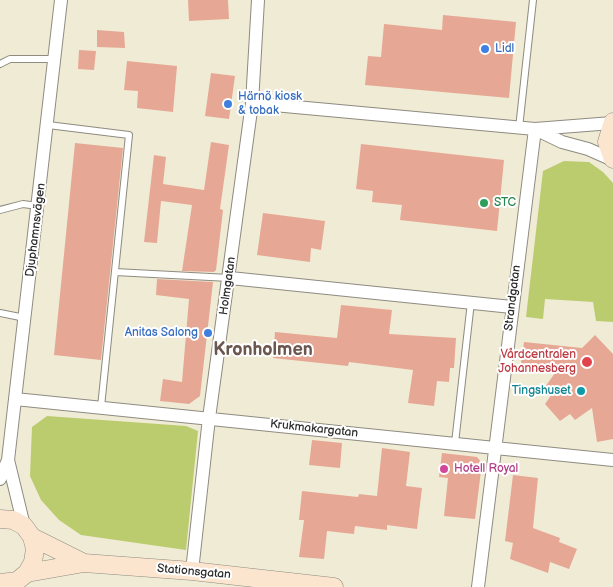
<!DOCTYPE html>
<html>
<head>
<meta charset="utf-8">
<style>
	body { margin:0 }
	canvas { display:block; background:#f0ebd5 }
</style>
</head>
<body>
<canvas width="613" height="587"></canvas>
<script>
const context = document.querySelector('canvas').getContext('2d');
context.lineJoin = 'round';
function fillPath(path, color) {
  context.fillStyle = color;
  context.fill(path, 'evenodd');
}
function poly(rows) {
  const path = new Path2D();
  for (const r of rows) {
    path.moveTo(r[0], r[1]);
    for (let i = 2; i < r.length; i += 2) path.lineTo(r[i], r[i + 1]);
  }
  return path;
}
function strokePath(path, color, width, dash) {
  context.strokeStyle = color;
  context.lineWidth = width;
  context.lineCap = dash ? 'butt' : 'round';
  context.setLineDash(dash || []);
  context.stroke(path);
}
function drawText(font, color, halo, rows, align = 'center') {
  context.font = font + ' "Balsamiq Sans",sans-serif';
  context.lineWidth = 4;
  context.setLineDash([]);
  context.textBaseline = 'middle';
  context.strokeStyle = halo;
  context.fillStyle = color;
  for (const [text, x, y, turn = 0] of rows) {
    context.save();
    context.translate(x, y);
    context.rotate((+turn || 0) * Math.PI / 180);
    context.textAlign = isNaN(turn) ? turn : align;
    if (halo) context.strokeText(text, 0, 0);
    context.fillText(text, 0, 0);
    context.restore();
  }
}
const green = poly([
	[564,161,589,162,603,172,613,183,613,322,596,321,593,302,545,299,543,319,526,317,543,171],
	[47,416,186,426,198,431,186,550,81,535,59,520,41,500,30,476,32,427]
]);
const building = poly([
	[188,0,228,0,229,19,189,21],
	[443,15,516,22,509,98,365,85,368,56,381,57,384,24,442,30],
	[97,30,124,32,125,48,97,47],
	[79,50,96,51,94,70,78,69],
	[127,61,177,66,173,112,137,108,138,91,124,90],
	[211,73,235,76,229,119,205,116],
	[211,142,229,145,220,209,223,210,216,270,214,272,182,271,192,205,161,201,157,243,144,242,154,155,166,157,163,184,204,190],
	[75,143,123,148,101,360,54,355],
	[361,144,504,160,497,231,400,220,402,205,372,202,373,191,356,189],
	[263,213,325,221,321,250,311,248,310,262,257,255],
	[157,279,213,282,200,396,189,404,160,401,163,379,182,382,189,299,156,295],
	[341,305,392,310,389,334,456,338,454,368,450,368,449,382,437,381,434,406,408,403,413,370,349,362,348,366,273,358,275,332,337,338],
	[595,335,613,354,613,439,597,442,592,408,575,420,570,414,560,421,545,404,552,394,545,387,555,373,520,370,524,342,582,348],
	[312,440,342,443,340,468,309,465],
	[382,448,410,452,406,486,422,488,417,529,387,525,387,530,355,526,354,534,327,531,324,559,299,557,304,520,299,520,302,491,358,497,359,494,377,496],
	[442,453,477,457,482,463,475,519,444,516,448,478,439,477],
	[513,475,538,478,533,528,560,538,559,542,577,549,569,569,550,562,548,573,510,559,513,543,505,541]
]);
const lane = poly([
	[0,64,10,59,55,59],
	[48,125,129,135,101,407],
	[519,128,533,0],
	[0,210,23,204,38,206],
	[115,272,229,278],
	[0,313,25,318],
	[455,443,471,302]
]);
const street = poly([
	[252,103,535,129,612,123],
	[535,129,562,142,588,149,613,160],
	[230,278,512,307],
	[15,399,613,460],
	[8,460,24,526],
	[0,479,8,460,61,0],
	[192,571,209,418,252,103,258,0],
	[478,587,535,129]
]);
const secondary = poly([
	[613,122,607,142,613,159],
	[0,519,13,520,24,526,32,537,35,549,33,562,27,573,17,581,0,583],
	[32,537,84,563],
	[27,573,84,563,192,571,334,587]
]);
const markers = [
	[485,49,5,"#3f7fe0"],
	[228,104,5,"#3f7fe0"],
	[484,203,5,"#2e9e5b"],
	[208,333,5,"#3f7fe0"],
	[587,362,6,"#e0444e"],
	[581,391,5,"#0f9aa8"],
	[444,469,5,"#d1479c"]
];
const shopNames = [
	["Lidl",495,49],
	["Härnö kiosk",238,97],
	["& tobak",238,111],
	["Anitas Salong",198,333,"right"]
];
const leisureNames = [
	["STC",494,203]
];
const streetNames = [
	["Djuphamnsvägen",36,230,-83],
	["Holmgatan",228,286,-82],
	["Strandgatan",513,298,-83],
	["Krukmakargatan",314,429,6],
	["Stationsgatan",194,572,5]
];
const healthNames = [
	["Vårdcentralen",576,355],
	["Johannesberg",576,369]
];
const cultureNames = [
	["Tingshuset",571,391]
];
const hotelNames = [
	["Hotell Royal",454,469]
];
const districtNames = [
	["Kronholmen",263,350]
];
fillPath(green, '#bbcc6e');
fillPath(building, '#e6a895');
strokePath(lane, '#8e8b80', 8);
strokePath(street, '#8e8b80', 14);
strokePath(secondary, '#8e8b80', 19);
strokePath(lane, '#fff', 6);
strokePath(street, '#fff', 12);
strokePath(secondary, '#fce5cf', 18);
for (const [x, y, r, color] of markers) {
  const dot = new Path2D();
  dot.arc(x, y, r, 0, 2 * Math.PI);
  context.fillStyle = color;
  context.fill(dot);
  strokePath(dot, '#fff', 2);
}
drawText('12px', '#366cbe', '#fff', shopNames, 'left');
drawText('12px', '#27864d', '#fff', leisureNames, 'left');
drawText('12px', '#2b2b2b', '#fff', streetNames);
drawText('12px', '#be3a42', '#fff', healthNames, 'right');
drawText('12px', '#0d838f', '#fff', cultureNames, 'right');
drawText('12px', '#b23c85', '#fff', hotelNames, 'left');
drawText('bold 18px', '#6c5750', '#fff', districtNames);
</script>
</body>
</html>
